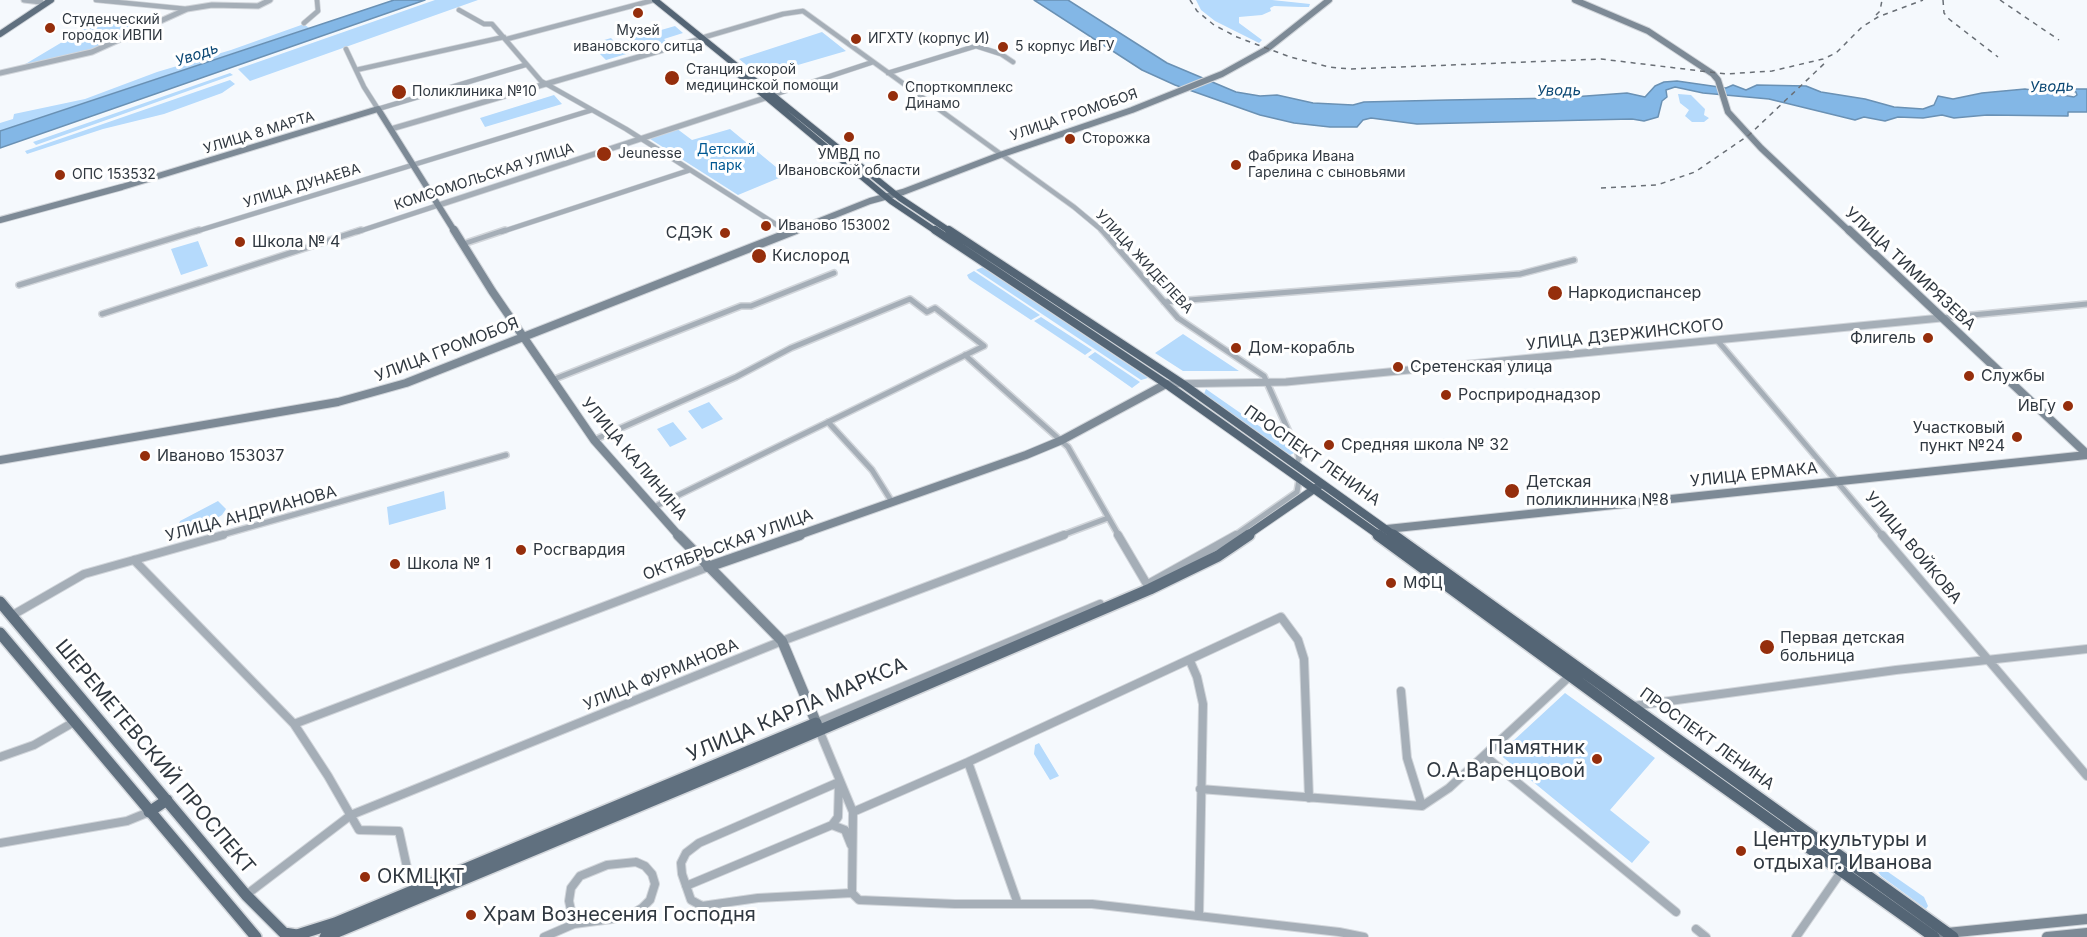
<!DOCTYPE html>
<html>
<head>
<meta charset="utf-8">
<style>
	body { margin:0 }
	canvas { display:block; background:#f5f9fd }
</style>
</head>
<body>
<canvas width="2087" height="937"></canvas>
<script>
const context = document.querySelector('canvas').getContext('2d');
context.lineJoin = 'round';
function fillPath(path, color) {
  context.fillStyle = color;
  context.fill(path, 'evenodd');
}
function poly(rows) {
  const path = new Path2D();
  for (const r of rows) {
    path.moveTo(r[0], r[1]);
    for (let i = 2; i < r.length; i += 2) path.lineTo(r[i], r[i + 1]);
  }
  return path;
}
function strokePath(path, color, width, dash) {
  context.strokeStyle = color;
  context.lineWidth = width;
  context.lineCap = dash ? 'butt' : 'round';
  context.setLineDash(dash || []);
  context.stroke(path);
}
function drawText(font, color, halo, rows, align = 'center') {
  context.font = font + ' Inter,sans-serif';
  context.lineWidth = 6;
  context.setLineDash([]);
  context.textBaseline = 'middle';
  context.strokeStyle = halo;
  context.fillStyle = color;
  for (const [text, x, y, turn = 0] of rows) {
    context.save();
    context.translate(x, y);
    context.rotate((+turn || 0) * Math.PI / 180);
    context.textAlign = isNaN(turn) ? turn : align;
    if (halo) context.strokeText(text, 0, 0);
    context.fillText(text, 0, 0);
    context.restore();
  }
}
const green = poly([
	[435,0,478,0,250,81,238,69],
	[1196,0,1272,0,1310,4,1309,7,1301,7,1274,6,1270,8,1271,11,1262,15,1239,17,1239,23,1262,40,1259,43,1215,21,1201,10],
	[113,13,118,18,130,20,137,25,144,26,89,51,22,66,106,16],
	[304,24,309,28,0,131,0,123,13,119,14,114,85,99,157,72,231,50],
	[675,26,683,33,664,39,667,42,606,60,593,47,597,46,594,43,611,38,616,43],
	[822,32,846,51,760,76,739,59],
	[230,73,233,75,36,145,33,142],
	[230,80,235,84,222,93,164,114,103,129,27,154,25,151],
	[1678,94,1691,95,1705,109,1704,115,1709,118,1704,122,1692,122,1685,116,1689,110,1680,103],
	[554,95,562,104,485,127,480,118],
	[676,128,692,140,730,129,782,172,776,176,779,178,738,195,647,137],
	[198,241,208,266,181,275,171,249],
	[983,267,1148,378,1141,380,976,270],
	[974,271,1040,315,1031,320,969,279,967,275],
	[1041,317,1092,350,1085,355,1034,321],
	[1183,334,1239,371,1183,371,1155,353],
	[1095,352,1140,382,1132,388,1088,357],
	[1206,389,1295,451,1296,452,1290,455,1205,397,1204,394],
	[709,402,723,419,702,429,688,411],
	[673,422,687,439,670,447,657,429],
	[444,491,446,509,389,525,387,507],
	[218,501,226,509,222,515,193,532,186,533,178,527,180,521],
	[1565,693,1655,758,1610,810,1650,842,1632,863,1499,754],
	[1039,743,1059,776,1050,780,1034,754,1035,745],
	[1878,865,1924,897,1928,906,1926,909,1881,876,1877,870]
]);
const water = poly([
	[394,0,425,0,0,148,0,131,394,0],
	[1034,0,1068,0,1167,63,1236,92,1260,96,1277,95,1313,103,1353,105,1364,102,1447,100,1559,98,1627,93,1645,97,1655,86,1664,82,1677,81,1726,88,1733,85,1746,90,1757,85,1806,86,1821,92,1865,99,1894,107,1923,109,1934,105,1938,96,1953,99,1982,93,2025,89,2074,97,2077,95,2076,92,2066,89,2087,89,2087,112,2068,112,2068,116,1987,115,1954,118,1942,115,1923,118,1898,117,1885,121,1864,117,1855,120,1769,99,1703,93,1675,87,1666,90,1667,97,1662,101,1658,117,1644,121,1632,119,1417,124,1371,118,1363,120,1357,127,1330,127,1294,123,1260,115,1175,85,1142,70,1034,0]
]);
const minorFar2 = poly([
	[96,0,187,9],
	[459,10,484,24,492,24,541,81,626,129,788,232],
	[304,23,318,11,317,0],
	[507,39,654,0],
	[698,39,783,14,803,11,1074,207,1104,232],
	[346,49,364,87,378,109,525,65],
	[356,70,504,37],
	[888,73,976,46,1001,54,1013,62],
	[773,95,873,62],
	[194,232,592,110],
	[357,232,439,205],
	[501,232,690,170]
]);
const minorFar1 = poly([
	[786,230,789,232],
	[1102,230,1178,318,1264,376,1297,450,1299,458,1296,465],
	[463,244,505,230],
	[19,285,199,230],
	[1164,302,1520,274,1574,260],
	[102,314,361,230],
	[1941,318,2087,304],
	[1717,340,1883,536],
	[965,355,1068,447,1119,536],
	[552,380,741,306,751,306,834,273],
	[828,422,872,470,892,502],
	[594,440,736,377,791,348,910,299,927,312,935,308,984,346,654,507],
	[218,536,506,455],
	[1060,536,1108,518],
	[1234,536,1297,492,1299,480]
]);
const minor = poly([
	[1118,535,1148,586],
	[1882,535,2087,776],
	[134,560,294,724,328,776,359,830,399,831,408,872],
	[1148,584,1236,535],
	[11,616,84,574,223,535],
	[1190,661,1197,677,1203,704,1199,916],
	[1401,691,1407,758,1422,806],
	[1633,706,1896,670,2087,649],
	[816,723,1100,604],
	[294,724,708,567],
	[819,730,853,812,852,893],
	[1485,756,1676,912],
	[0,757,34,745,74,722],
	[968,762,1018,904],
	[839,782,699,843,686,853,681,863,682,874,691,900,702,906,758,898,852,893],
	[1200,789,1422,806,1449,788,1572,674],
	[853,812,968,762,1281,617,1298,640,1304,659,1309,798],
	[832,825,845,830,851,845],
	[0,843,127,821,149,812],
	[636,862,645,866,652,874,655,884,650,900,642,908,627,917,574,924,569,901,571,888,580,876,607,865,636,862],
	[686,886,832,825,838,817,839,782],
	[852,893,859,900,955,904,1092,904,1339,932,1364,937],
	[246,895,351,815,782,641,1064,535],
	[1696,929,1706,937],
	[544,937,574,924],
	[1796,937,1841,872]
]);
const tertiaryFar1 = poly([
	[24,0,41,2],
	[0,73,92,52,187,9,212,5,258,6,270,0],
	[391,129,697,40],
	[439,205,771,96]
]);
const tertiary = poly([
	[1166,384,1286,382,1941,318]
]);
const secondaryFar2 = poly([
	[1575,0,1648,31,1713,74,1718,80,1728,112,1761,148,1850,232],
	[0,220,122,187,378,109,455,232],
	[792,232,870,201,903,192,1000,155,1132,110,1222,74,1267,49,1329,0]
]);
const secondaryFar1 = poly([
	[454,230,492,291,594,440,679,536],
	[1849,230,2087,454],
	[0,460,338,402,406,383,796,230],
	[1387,529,2087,455],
	[796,536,1026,455,1062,440,1166,384]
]);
const secondary = poly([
	[678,535,782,641,818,727],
	[708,567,800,535],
	[1942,937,1947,933,2087,919],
	[2047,937,2087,933]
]);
const primaryFar2 = poly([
	[0,34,51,0]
]);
const primaryFar1 = poly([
	[1246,536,1320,485]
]);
const primary = poly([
	[0,602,246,895,284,933,297,935,335,923,816,723],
	[0,633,256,937],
	[149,812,167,800],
	[325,937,750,760,1150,589,1218,556,1249,535]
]);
const trunkFar2 = poly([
	[655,0,900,198,951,232],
	[729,66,891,201,937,232]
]);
const trunkFar1 = poly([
	[935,230,1166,384,1380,536],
	[949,230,1183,384,1395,536]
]);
const trunk = poly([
	[1378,535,1673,751,1934,937],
	[1393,535,1953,937]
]);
const rail = poly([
	[1190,0,1197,11,1214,25,1237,37,1290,57,1329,67,1350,69,1601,59,1726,74,1772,71,1823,59,1836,53,1862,27,1878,17,1923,0],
	[1943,0,1944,13,1949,19,1998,57],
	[2000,0,2059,40],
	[1876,15,1880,11,1882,0],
	[1601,188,1657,185,1695,172,1749,135,1827,61]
]);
const markers = [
	[638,13,6,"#952e0c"],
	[50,28,6,"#952e0c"],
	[856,39,6,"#952e0c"],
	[1003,47,6,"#952e0c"],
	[672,78,8,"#952e0c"],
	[399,92,8,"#952e0c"],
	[893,96,6,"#952e0c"],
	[849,137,6,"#952e0c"],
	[1070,139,6,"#952e0c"],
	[604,154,8,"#952e0c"],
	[1236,165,6,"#952e0c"],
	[60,175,6,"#952e0c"],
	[766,226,6,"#952e0c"],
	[725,233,6,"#952e0c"],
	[240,242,6,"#952e0c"],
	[759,256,8,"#952e0c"],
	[1555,293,8,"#952e0c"],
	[1928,338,6,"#952e0c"],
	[1236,348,6,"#952e0c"],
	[1398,367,6,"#952e0c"],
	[1969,376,6,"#952e0c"],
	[1446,395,6,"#952e0c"],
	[2068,406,6,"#952e0c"],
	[2017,437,6,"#952e0c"],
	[1329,445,6,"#952e0c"],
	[145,456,6,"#952e0c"],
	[1512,491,8,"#952e0c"],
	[521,550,6,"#952e0c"],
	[395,564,6,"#952e0c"],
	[1391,583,6,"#952e0c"],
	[1767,647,8,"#952e0c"],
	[1597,759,6,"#952e0c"],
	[1741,851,6,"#952e0c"],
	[365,877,6,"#952e0c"],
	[471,915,6,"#952e0c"]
];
const farPoinames = [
	["Студенческий",62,20],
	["городок ИВПИ",62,36],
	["Музей",638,31,"center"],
	["ивановского ситца",638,47,"center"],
	["ИГХТУ (корпус И)",868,39],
	["5 корпус ИвГУ",1015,47],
	["Станция скорой",686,70],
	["медицинской помощи",686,86],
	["Спорткомплекс",905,88],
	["Динамо",905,104],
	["Поликлиника №10",412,92],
	["Сторожка",1082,139],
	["Jeunesse",618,154],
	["УМВД по",849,155,"center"],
	["Ивановской области",849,171,"center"],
	["Фабрика Ивана",1248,157],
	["Гарелина с сыновьями",1248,173],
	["ОПС 153532",72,175],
	["Иваново 153002",778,226]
];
const farStreetnames = [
	["УЛИЦА ГРОМОБОЯ",1074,115,-19],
	["УЛИЦА 8 МАРТА",259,133,-17],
	["КОМСОМОЛЬСКАЯ УЛИЦА",484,177,-18],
	["УЛИЦА ДУНАЕВА",302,186,-17],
	["УЛИЦА ЖИДЕЛЕВА",1144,262,47]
];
const farParknames = [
	["Детский",726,150],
	["парк",726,166]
];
const farWaternames = [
	["Уводь",197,55,-19],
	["Уводь",2052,87,-2],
	["Уводь",1559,91,-1]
];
const poiNames = [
	["СДЭК",713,233,"right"],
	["Школа № 4",252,242],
	["Кислород",772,256],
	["Наркодиспансер",1568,293],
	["Флигель",1916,338,"right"],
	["Дом-корабль",1248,348],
	["Сретенская улица",1410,367],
	["Службы",1981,376],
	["Росприроднадзор",1458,395],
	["ИвГу",2056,406,"right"],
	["Участковый",2005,428,"right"],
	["пункт №24",2005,446,"right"],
	["Средняя школа № 32",1341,445],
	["Иваново 153037",157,456],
	["Детская",1526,482],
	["поликлинника №8",1526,500],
	["Росгвардия",533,550],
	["Школа № 1",407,564],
	["МФЦ",1403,583],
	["Первая детская",1780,638],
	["больница",1780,656]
];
const streetNames = [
	["УЛИЦА ТИМИРЯЗЕВА",1910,269,43],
	["УЛИЦА ДЗЕРЖИНСКОГО",1625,335,-6],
	["УЛИЦА ГРОМОБОЯ",447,350,-21],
	["ПРОСПЕКТ ЛЕНИНА",1312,456,35],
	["УЛИЦА КАЛИНИНА",634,459,50],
	["УЛИЦА ЕРМАКА",1754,475,-6],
	["УЛИЦА АНДРИАНОВА",251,514,-15],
	["ОКТЯБРЬСКАЯ УЛИЦА",728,545,-20],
	["УЛИЦА ВОЙКОВА",1913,548,50],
	["УЛИЦА ФУРМАНОВА",661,675,-22],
	["ПРОСПЕКТ ЛЕНИНА",1707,739,36]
];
const nearStreetnames = [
	["УЛИЦА КАРЛА МАРКСА",797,710,-23],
	["ШЕРЕМЕТЕВСКИЙ ПРОСПЕКТ",155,757,50]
];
const nearPoinames = [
	["Памятник",1585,748,"right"],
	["О.А.Варенцовой",1585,771,"right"],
	["Центр культуры и",1753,840],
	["отдыха г. Иванова",1753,863],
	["ОКМЦКТ",377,877],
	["Храм Вознесения Господня",483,915]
];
fillPath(green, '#b5dafc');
fillPath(water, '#83b7e6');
strokePath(water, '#6a91b4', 1.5);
strokePath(minorFar2, '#d2d6db', 6);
strokePath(minorFar1, '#d2d6db', 8);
strokePath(minor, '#d2d6db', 10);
strokePath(tertiaryFar1, '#d2d6db', 7);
strokePath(tertiary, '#d2d6db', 9);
strokePath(secondaryFar2, '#d2d6db', 8);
strokePath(secondaryFar1, '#d2d6db', 10);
strokePath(secondary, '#d2d6db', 12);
strokePath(primaryFar2, '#d2d6db', 8);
strokePath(primaryFar1, '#d2d6db', 10);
strokePath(primary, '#d2d6db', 14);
strokePath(trunkFar2, '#d2d6db', 8);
strokePath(trunkFar1, '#d2d6db', 10);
strokePath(trunk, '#d2d6db', 14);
strokePath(minorFar2, '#a5aeb7', 4.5);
strokePath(minorFar1, '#a5aeb7', 5);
strokePath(minor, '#a5aeb7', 8);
strokePath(tertiaryFar1, '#a5aeb7', 5);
strokePath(tertiary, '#a5aeb7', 7);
strokePath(secondaryFar2, '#7d8a96', 6);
strokePath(secondaryFar1, '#7d8a96', 8);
strokePath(secondary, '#7d8a96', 10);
strokePath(primaryFar2, '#60707f', 6);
strokePath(primaryFar1, '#60707f', 8);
strokePath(primary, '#60707f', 11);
strokePath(trunkFar2, '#546575', 6);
strokePath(trunkFar1, '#546575', 8);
strokePath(trunk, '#546575', 11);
strokePath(rail, '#696f76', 1.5, [5, 5]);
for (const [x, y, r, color] of markers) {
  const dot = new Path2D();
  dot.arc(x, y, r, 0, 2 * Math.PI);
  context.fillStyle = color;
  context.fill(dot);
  strokePath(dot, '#fff', 2);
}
drawText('14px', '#303840', '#fff', farPoinames, 'left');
drawText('14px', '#303840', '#fff', farStreetnames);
drawText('14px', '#005892', '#fff', farParknames);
drawText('italic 15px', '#0c4874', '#fff', farWaternames);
drawText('16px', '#303840', '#fff', poiNames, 'left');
drawText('16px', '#303840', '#fff', streetNames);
drawText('20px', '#303840', '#fff', nearStreetnames);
drawText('20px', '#303840', '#fff', nearPoinames, 'left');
</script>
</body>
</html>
